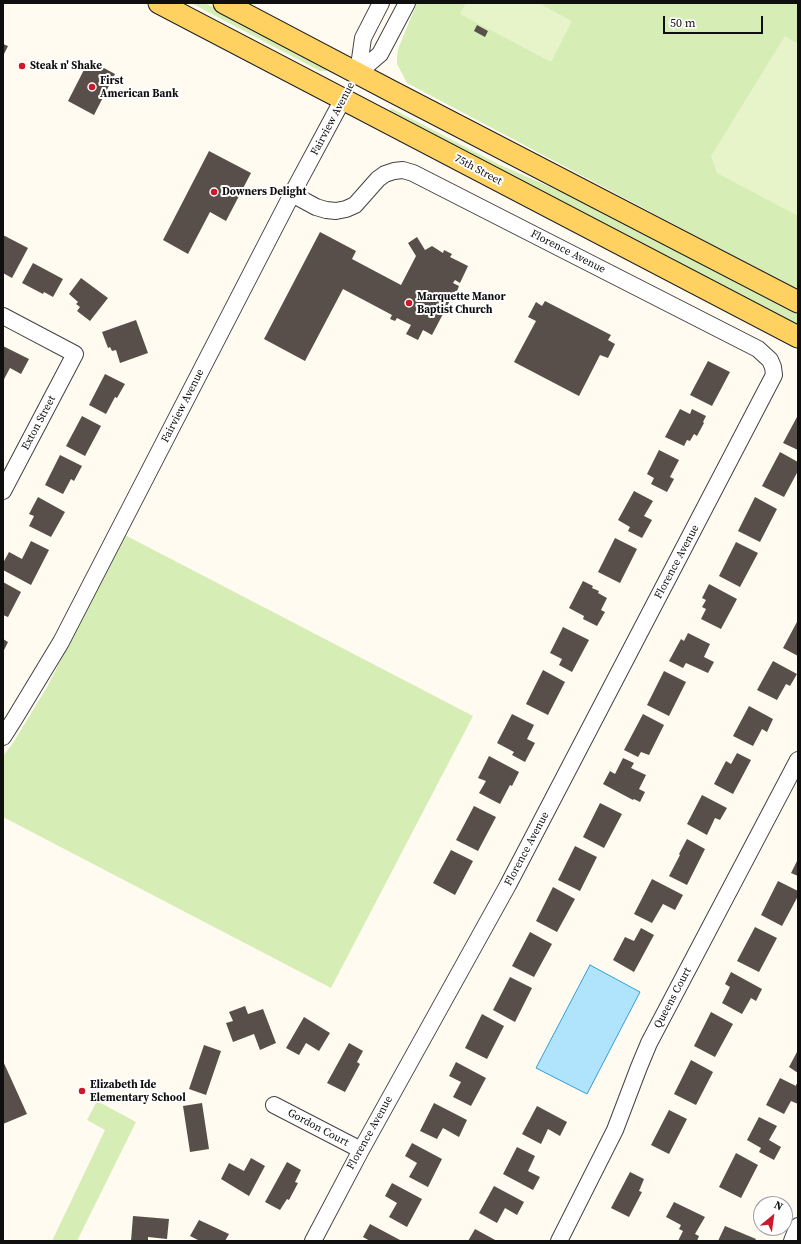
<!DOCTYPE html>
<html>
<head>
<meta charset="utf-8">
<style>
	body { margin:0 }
	#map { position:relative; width:801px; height:1244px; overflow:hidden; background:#fffbf1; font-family:"Source Serif 4",serif }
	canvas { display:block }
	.frame { position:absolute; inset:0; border:4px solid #0f0f0f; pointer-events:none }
	.north { position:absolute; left:753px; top:1196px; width:40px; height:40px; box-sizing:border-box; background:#fff; border:1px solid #9f9f9f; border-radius:50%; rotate:29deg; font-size:11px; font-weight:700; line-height:16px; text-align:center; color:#0f0f0f }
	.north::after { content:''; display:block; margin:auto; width:14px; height:18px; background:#cc1a2b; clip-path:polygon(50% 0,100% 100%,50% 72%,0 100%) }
	.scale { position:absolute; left:663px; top:16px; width:100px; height:18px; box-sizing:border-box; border:2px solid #0f0f0f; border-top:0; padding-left:5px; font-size:12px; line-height:14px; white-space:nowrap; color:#0f0f0f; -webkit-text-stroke:3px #fff; paint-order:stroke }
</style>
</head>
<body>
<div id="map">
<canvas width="801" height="1244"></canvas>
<div class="frame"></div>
<div class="north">N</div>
<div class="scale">50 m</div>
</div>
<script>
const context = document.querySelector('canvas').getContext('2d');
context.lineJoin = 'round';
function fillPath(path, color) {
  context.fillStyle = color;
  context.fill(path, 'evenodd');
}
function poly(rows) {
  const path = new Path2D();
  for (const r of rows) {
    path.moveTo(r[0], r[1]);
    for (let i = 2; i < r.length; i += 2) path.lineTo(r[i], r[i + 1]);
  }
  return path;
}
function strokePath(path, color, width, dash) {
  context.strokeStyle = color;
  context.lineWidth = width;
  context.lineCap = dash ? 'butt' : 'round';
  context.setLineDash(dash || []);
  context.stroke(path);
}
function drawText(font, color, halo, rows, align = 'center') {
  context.font = font + ' "Source Serif 4",serif';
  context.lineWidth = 4;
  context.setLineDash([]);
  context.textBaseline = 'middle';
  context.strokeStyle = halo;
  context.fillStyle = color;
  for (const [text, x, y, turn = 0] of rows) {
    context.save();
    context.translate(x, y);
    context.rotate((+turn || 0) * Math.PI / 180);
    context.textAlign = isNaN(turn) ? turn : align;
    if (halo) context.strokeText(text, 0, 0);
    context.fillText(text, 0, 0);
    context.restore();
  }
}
const green = poly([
	[191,3,204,3,232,15,325,67,327,70,325,71,320,71],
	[417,3,798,3,798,290,407,83,397,64,397,58,398,49],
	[391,108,498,164,614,215,798,311,798,328,388,114],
	[125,535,473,716,331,988,3,817,3,756,13,743,47,687],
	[97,1101,136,1122,77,1241,52,1241,105,1130,87,1120]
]);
const pitch = poly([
	[466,3,538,3,572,21,551,62,460,14],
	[785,36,798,44,798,216,717,173,711,156]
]);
const water = poly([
	[590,965,640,992,587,1094,536,1068,590,965]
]);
const building = poly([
	[477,25,488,31,485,37,474,31],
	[3,44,8,46,3,56],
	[89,60,115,74,94,115,68,101],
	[209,151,251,173,226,221,210,212,188,254,163,240],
	[320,232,356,251,352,259,401,285,416,256,408,243,417,237,425,250,432,246,443,253,444,250,452,254,450,257,468,266,460,283,455,280,453,283,459,286,457,291,455,291,432,335,423,330,418,340,406,334,411,325,397,318,395,321,390,319,392,315,343,289,305,361,264,339],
	[3,235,28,248,12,278,3,273],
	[33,263,63,279,53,297,44,292,43,294,22,283],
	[81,278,108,298,90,321,77,311,80,307,76,304,78,302,69,294],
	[545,301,611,335,608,340,615,344,608,358,600,355,579,396,514,362,536,321,528,317,536,302,542,306],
	[136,320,148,353,120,363,116,350,112,351,110,347,108,348,102,332],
	[3,346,29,359,21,374,10,368,3,381],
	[708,361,730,372,712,406,690,395],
	[105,374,125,384,117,398,115,397,106,414,89,405],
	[680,409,690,414,692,409,706,416,703,422,704,423,697,436,694,434,690,441,687,440,684,446,665,437],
	[798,415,798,450,783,443],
	[82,416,101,426,85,456,66,446],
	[659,450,679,460,670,477,674,479,667,492,651,484,654,478,647,474],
	[780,452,798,462,798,471,784,497,762,486],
	[60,455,82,466,74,481,71,479,63,494,45,485],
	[634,491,653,501,644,516,652,520,642,538,628,531,630,527,618,520],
	[38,497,65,512,51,537,29,526,34,516,29,514],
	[755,497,777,509,760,542,738,531],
	[615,538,637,549,620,583,598,572],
	[31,541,49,550,31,585,3,570,3,563,9,552,22,559],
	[736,542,758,553,740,587,719,576],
	[583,581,593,586,592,588,599,591,598,593,607,598,601,610,605,612,597,626,583,619,584,616,569,608],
	[3,582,21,592,8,617,3,615],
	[709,584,737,599,721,629,701,619,706,609,702,607,706,600,702,598],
	[798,620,798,656,783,648],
	[563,627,589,640,572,672,559,665,562,659,550,653],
	[688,633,710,644,704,657,714,662,708,673,686,663,683,668,669,661,681,639,684,641],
	[3,639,8,642,3,652],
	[773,661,797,674,790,686,786,684,777,700,757,690],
	[543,670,565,682,548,715,526,704],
	[664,671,686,682,669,716,647,705],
	[749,706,773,719,767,732,762,729,753,746,733,736],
	[512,714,534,725,527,739,535,743,525,762,512,755,514,752,497,743],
	[643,714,664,725,649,755,641,752,638,757,624,750],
	[737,753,751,760,733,794,714,784,726,761,731,764],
	[489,756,519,772,512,786,510,785,500,804,479,793,486,781,478,778],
	[623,758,634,763,631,768,646,775,639,789,645,792,640,802,634,799,633,800,603,784,610,771,615,774],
	[702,795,727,808,720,820,715,818,707,835,687,824],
	[600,803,622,814,604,848,583,837],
	[474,806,496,817,478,851,456,840],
	[687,839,705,849,687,885,669,876,680,855,679,854],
	[575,846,597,857,580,891,558,880],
	[451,850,473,861,455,895,433,883],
	[798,859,798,876,791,873],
	[652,879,683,895,675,910,663,904,652,923,634,914],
	[778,881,798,891,798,896,782,926,761,915],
	[553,887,575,899,557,932,536,921],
	[755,927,777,938,759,972,737,961],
	[641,928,654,935,634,972,613,960,625,937,634,941],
	[530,932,552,944,534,977,512,966],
	[731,972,762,989,756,1001,751,998,742,1014,722,1003,730,987,725,984],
	[510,977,532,988,515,1022,493,1010],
	[245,1006,248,1014,263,1009,276,1043,260,1050,254,1034,233,1042,226,1023,233,1021,229,1012],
	[711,1012,733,1024,715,1057,694,1046],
	[482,1014,504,1026,487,1059,465,1048],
	[304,1017,330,1033,319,1051,306,1043,299,1055,286,1048],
	[349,1043,363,1051,357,1062,360,1064,345,1092,327,1083],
	[204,1045,221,1051,206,1095,189,1089],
	[798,1050,798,1073,789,1067],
	[691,1060,713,1072,696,1105,674,1094],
	[3,1061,27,1114,3,1124],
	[456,1062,486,1078,471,1106,453,1097,461,1082,449,1076],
	[780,1078,796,1086,796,1084,798,1085,798,1104,791,1101,784,1114,766,1105],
	[202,1103,209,1149,190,1152,183,1106],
	[434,1103,467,1120,459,1137,443,1128,437,1139,420,1131],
	[537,1106,567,1122,560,1136,548,1129,541,1144,522,1134],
	[669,1110,687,1119,669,1154,651,1145],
	[759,1117,777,1126,769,1140,781,1147,774,1160,759,1152,761,1148,747,1140],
	[412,1143,442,1159,428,1187,409,1177,417,1163,405,1156],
	[517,1147,535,1156,528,1171,540,1177,533,1190,503,1174],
	[736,1153,758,1165,741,1198,719,1187],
	[251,1158,265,1166,249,1196,221,1179,229,1163,244,1171],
	[287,1162,301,1170,295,1182,298,1183,289,1200,287,1199,280,1210,265,1202],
	[630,1172,644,1179,639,1191,642,1192,629,1217,611,1208],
	[392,1183,422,1199,407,1227,389,1217,397,1203,385,1196],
	[494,1186,524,1202,517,1215,505,1208,497,1223,479,1213],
	[674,1202,705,1217,695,1234,699,1236,697,1241,678,1241,683,1231,679,1229,681,1225,666,1217],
	[133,1216,169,1219,167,1239,148,1237,148,1241,131,1241],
	[199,1220,229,1234,225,1241,200,1241,190,1236],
	[370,1224,400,1240,399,1241,370,1241,363,1237],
	[725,1226,756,1239,755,1241,718,1241],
	[475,1229,497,1241,468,1241]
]);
const minor = poly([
	[358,73,380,54,407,3],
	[358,73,363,38,381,3],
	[292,194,316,207,326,210,336,211,346,209,355,205,378,179,385,174,394,171,403,170,413,173,758,349,770,360,773,367,774,375,508,885,361,1150,313,1241],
	[3,316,75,354,3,491],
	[3,737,15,718,61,642,292,194,343,99],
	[274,1105,361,1150],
	[559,1241,615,1130,639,1067,649,1043,798,760],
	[792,1241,798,1226]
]);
const major = poly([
	[159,3,798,337],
	[224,3,393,92,798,302]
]);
const markers = [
	[22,66,4,"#cc1a2b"],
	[92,87,4,"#cc1a2b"],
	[214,192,4,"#cc1a2b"],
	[409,303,4,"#cc1a2b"],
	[82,1091,4,"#cc1a2b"]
];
const poiNames = [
	["Steak n' Shake",30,66],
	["First",100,81],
	["American Bank",100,94],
	["Downers Delight",222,192],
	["Marquette Manor",417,297],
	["Baptist Church",417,310],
	["Elizabeth Ide",90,1085],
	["Elementary School",90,1098]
];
const streetNames = [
	["Fairview Avenue",333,119,-62],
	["75th Street",478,170,28],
	["Florence Avenue",568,252,27],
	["Fairview Avenue",183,406,-63],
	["Exton Street",39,423,-62],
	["Florence Avenue",677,562,-62],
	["Florence Avenue",527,849,-62],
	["Queens Court",673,998,-62],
	["Gordon Court",318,1128,28],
	["Florence Avenue",370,1133,-61]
];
fillPath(green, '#d6eeb6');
fillPath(pitch, '#e7f4c9');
fillPath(water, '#b0e3fc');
strokePath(water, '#309ed9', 1);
fillPath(building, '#594f4a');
strokePath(minor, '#424242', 18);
strokePath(major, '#202020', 23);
strokePath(minor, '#fff', 16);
strokePath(major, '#ffd161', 21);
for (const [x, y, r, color] of markers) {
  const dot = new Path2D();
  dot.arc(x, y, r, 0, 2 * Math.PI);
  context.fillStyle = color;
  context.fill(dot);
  strokePath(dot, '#fff', 1.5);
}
drawText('bold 11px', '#0f0f0f', '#fff', poiNames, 'left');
drawText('11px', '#0f0f0f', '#fff', streetNames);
</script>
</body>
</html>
